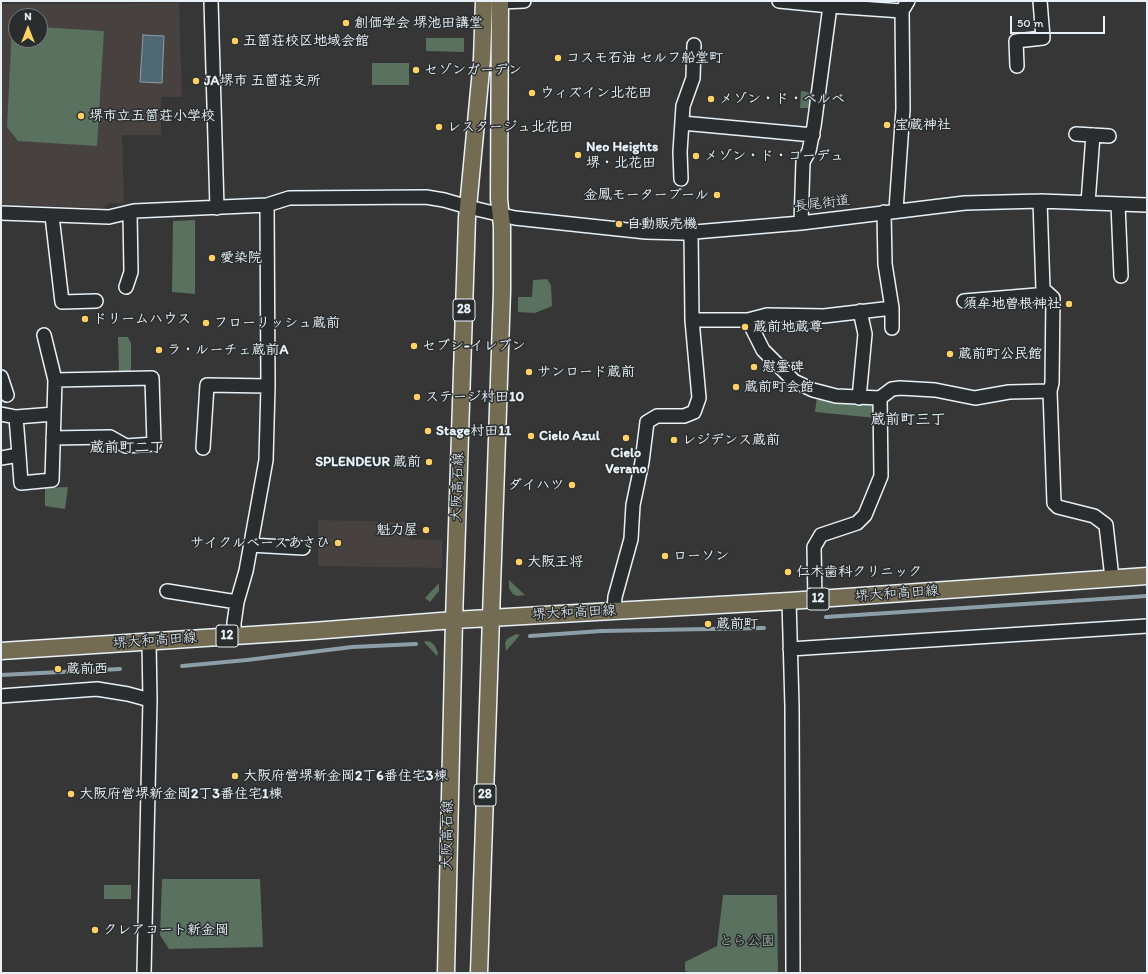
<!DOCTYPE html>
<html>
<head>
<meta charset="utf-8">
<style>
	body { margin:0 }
	#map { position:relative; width:1148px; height:974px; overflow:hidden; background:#373636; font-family:Itim,sans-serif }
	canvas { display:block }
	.frame { position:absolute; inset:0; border:2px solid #e8f1f8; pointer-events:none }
	.north { position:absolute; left:8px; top:8px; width:40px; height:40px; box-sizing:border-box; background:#2a2d2e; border:1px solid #767b7f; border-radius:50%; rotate:0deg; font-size:11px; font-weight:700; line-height:16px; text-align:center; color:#e8f1f8 }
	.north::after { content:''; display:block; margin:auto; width:14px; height:18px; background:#ffd166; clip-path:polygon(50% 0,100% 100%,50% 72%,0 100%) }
	.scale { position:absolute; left:1010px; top:16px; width:95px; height:18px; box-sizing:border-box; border:2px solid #e8f1f8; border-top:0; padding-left:5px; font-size:12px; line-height:14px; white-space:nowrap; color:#e8f1f8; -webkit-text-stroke:3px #2a2d2e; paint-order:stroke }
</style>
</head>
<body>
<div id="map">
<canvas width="1148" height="974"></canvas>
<div class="frame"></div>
<div class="north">N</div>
<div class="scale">50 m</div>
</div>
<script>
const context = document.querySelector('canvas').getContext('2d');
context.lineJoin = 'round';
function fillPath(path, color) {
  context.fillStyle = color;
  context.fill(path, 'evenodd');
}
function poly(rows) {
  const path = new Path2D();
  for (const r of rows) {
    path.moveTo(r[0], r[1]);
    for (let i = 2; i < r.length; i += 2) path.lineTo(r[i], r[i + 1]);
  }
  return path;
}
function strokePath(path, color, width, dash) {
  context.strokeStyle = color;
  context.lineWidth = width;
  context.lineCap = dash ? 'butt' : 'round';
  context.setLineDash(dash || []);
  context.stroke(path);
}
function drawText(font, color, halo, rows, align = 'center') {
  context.font = font + ' Itim,"Klee One",sans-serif';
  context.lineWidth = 3;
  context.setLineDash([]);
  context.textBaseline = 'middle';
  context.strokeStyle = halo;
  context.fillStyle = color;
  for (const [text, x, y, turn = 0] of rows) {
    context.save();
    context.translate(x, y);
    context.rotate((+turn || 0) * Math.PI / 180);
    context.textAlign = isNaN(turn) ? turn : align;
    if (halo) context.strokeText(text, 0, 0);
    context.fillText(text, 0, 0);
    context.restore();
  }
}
const built = poly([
	[179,3,182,97,161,97,161,135,122,135,124,203,110,203,103,208,1,204,1,4],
	[16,16,40,16,40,40,16,40],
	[318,520,409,522,409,539,442,540,442,568,318,566]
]);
const green = poly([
	[12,25,16,26,16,40,40,40,40,27,104,31,97,146,18,141,7,127],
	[426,38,464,38,464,52,426,51],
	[372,63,409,63,409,85,372,85],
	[801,91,808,92,812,97,811,108,800,108],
	[195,220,195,294,172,292,173,221],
	[547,279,551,285,552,306,535,313,518,312,518,297,532,297,533,280],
	[118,337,128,337,131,343,131,374,119,374],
	[817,396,844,403,876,404,876,418,815,412],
	[68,487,65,509,45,506,45,488],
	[509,580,525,595,517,596,513,594,509,588],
	[439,583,439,591,430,602,425,598],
	[516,634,520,635,506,651,505,643,507,639],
	[426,641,431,642,435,646,438,653,437,656,424,642],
	[162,879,260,879,263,947,169,949,160,935],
	[104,885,131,885,131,899,104,899],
	[723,895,777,895,778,973,691,973,685,971,685,962,717,946]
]);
const water = poly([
	[143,35,164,36,162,83,140,82,143,35]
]);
const stream = poly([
	[826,617,1147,596],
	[530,636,601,631,764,628],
	[182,666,247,660,352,647,416,644],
	[1,675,120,669]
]);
const minor = poly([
	[211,1,217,208],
	[779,1,830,6],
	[500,2,524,1],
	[1017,66,1016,41,1043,38,1040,1],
	[682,123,813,135],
	[1076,134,1109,136],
	[681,179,680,152,683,106,693,78,694,45],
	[1088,203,1093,135],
	[1118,204,1121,276],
	[896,210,903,109,902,11],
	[884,212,885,264,892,308,892,328],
	[1,213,109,217,134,211,267,205,289,198,426,197,444,200,468,207,515,218,646,232,683,233,801,223,965,203,1040,201,1147,205],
	[52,216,62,302,96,301],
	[801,223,803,162,809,151,814,126,830,6,902,11,908,1],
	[126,287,131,272,130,213],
	[964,301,1048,294],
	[692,320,748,320,767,315,824,316,892,308],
	[748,320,763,350,794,381,813,390,836,396,880,398],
	[1,377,7,395],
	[1050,391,1054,503,1058,507,1094,516,1106,525,1112,578],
	[859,398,865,334,860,311],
	[1,414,16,417,54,414],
	[53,438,110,437,126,446,154,444,152,378,55,380],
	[203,448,207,385,268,386],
	[19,455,21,483,52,480,55,380,44,335],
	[1,458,19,455,16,417],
	[250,545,303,548],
	[167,591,237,602],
	[815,600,814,547,821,535,857,523,865,515,881,476,880,398,892,389,900,388,935,390,975,398,1009,392,1050,391,1052,383,1053,298,1043,289,1040,201],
	[789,601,792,706,793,973],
	[614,610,615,597,631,539,633,505,642,462,647,422,657,416,684,416,694,412,699,398,692,320,691,232],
	[234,636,234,623,237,602,246,571,266,460,268,386,267,205],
	[149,642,150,700],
	[790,649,1147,626],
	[1,696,97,689,128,694,150,700,144,973]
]);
const major = poly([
	[1,651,313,631,454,620,789,601,1147,576],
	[446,973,454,620,467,218,482,59,484,1],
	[479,973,502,291,502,227,499,199,500,1]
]);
const markers = [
	[346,23,4,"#ffd166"],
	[235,41,4,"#ffd166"],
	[558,58,4,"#ffd166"],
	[416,70,4,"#ffd166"],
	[196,81,4,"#ffd166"],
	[532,93,4,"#ffd166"],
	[711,99,4,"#ffd166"],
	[81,116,4,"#ffd166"],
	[887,125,4,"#ffd166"],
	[439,127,4,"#ffd166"],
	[578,155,4,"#ffd166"],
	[696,156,4,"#ffd166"],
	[717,195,4,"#ffd166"],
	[619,224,4,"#ffd166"],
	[212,258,4,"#ffd166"],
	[1069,304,4,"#ffd166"],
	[85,319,4,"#ffd166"],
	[206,323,4,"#ffd166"],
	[745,327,4,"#ffd166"],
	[414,346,4,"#ffd166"],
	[159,350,4,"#ffd166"],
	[950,354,4,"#ffd166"],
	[754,367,4,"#ffd166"],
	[529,372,4,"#ffd166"],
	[736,387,4,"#ffd166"],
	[417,397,4,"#ffd166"],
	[428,431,4,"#ffd166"],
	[531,436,4,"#ffd166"],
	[626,438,4,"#ffd166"],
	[674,440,4,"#ffd166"],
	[429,462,4,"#ffd166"],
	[572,485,4,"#ffd166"],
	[426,530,4,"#ffd166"],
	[338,543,4,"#ffd166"],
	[665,556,4,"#ffd166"],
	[519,562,4,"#ffd166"],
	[788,572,4,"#ffd166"],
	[708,624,4,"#ffd166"],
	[58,669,4,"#ffd166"],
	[235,776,4,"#ffd166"],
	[71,794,4,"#ffd166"],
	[95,930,4,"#ffd166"]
];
const shields = [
	[464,310,22],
	[818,599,22],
	[227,636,22],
	[485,795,22]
];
const shieldNames = [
	["28",464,310],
	["12",818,599],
	["12",227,636],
	["28",485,795]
];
const poiNames = [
	["創価学会 堺池田講堂",354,23],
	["五箇荘校区地域会館",243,41],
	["コスモ石油 セルフ船堂町",566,58],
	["セゾンガーデン",424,70],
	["JA堺市 五箇荘支所",204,81],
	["ウィズイン北花田",540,93],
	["メゾン・ド・ベルベ",719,99],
	["堺市立五箇荘小学校",89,116],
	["宝蔵神社",895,125],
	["レスタージュ北花田",447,127],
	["Neo Heights",586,147],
	["堺・北花田",586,163],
	["メゾン・ド・コーデュ",704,156],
	["金鳳モータープール",709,195,"right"],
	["自動販売機",627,224],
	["愛染院",220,258],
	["須牟地曽根神社",1061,304,"right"],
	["ドリームハウス",93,319],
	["フローリッシュ蔵前",214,323],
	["蔵前地蔵尊",753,327],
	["セブン-イレブン",422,346],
	["ラ・ルーチェ蔵前A",167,350],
	["蔵前町公民館",958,354],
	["慰霊碑",762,367],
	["サンロード蔵前",537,372],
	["蔵前町会館",744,387],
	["ステージ村田10",425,397],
	["Stage村田11",436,431],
	["Cielo Azul",539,436],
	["レジデンス蔵前",682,440],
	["Cielo",626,453,"center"],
	["Verano",626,469,"center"],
	["SPLENDEUR 蔵前",421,462,"right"],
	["ダイハツ",564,485,"right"],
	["魁力屋",418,530,"right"],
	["サイクルベースあさひ",330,543,"right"],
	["ローソン",673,556],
	["大阪王将",527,562],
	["仁木歯科クリニック",796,572],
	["蔵前町",716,624],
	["蔵前西",66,669],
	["大阪府営堺新金岡2丁6番住宅3棟",243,776],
	["大阪府営堺新金岡2丁3番住宅1棟",79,794],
	["クレアコート新金岡",103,930]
];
const streetNames = [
	["長尾街道",822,204,-7],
	["大阪高石線",458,487,-88],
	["堺大和高田線",897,594,-4],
	["堺大和高田線",574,613,-3],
	["堺大和高田線",155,641,-4],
	["大阪高石線",448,835,-89]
];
const parkNames = [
	["とら公園",747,941]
];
const neighbourhoodNames = [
	["蔵前町三丁",908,420],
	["蔵前町二丁",127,448]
];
fillPath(built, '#47413f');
fillPath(green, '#59715e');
fillPath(water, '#4f6874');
strokePath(water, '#8c9fa9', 1);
strokePath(stream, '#8c9fa9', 4);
strokePath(minor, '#e8f1f8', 16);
strokePath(major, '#e8f1f8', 19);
strokePath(minor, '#2a2d2e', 13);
strokePath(major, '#736b52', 16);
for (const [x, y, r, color] of markers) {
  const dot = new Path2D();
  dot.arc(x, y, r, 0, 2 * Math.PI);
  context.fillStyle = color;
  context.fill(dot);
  strokePath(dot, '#2a2d2e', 1.5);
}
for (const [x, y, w] of shields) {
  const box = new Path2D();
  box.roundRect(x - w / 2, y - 11, w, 22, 3);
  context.fillStyle = '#2a2d2e';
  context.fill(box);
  strokePath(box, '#e8f1f8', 1);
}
drawText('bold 13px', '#e8f1f8', null, shieldNames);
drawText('bold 14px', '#e8f1f8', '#2a2d2e', poiNames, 'left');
drawText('14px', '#e8f1f8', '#2a2d2e', streetNames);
drawText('14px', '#a8b7b3', '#2a2d2e', parkNames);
drawText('bold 15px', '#e8f1f8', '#2a2d2e', neighbourhoodNames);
</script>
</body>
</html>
